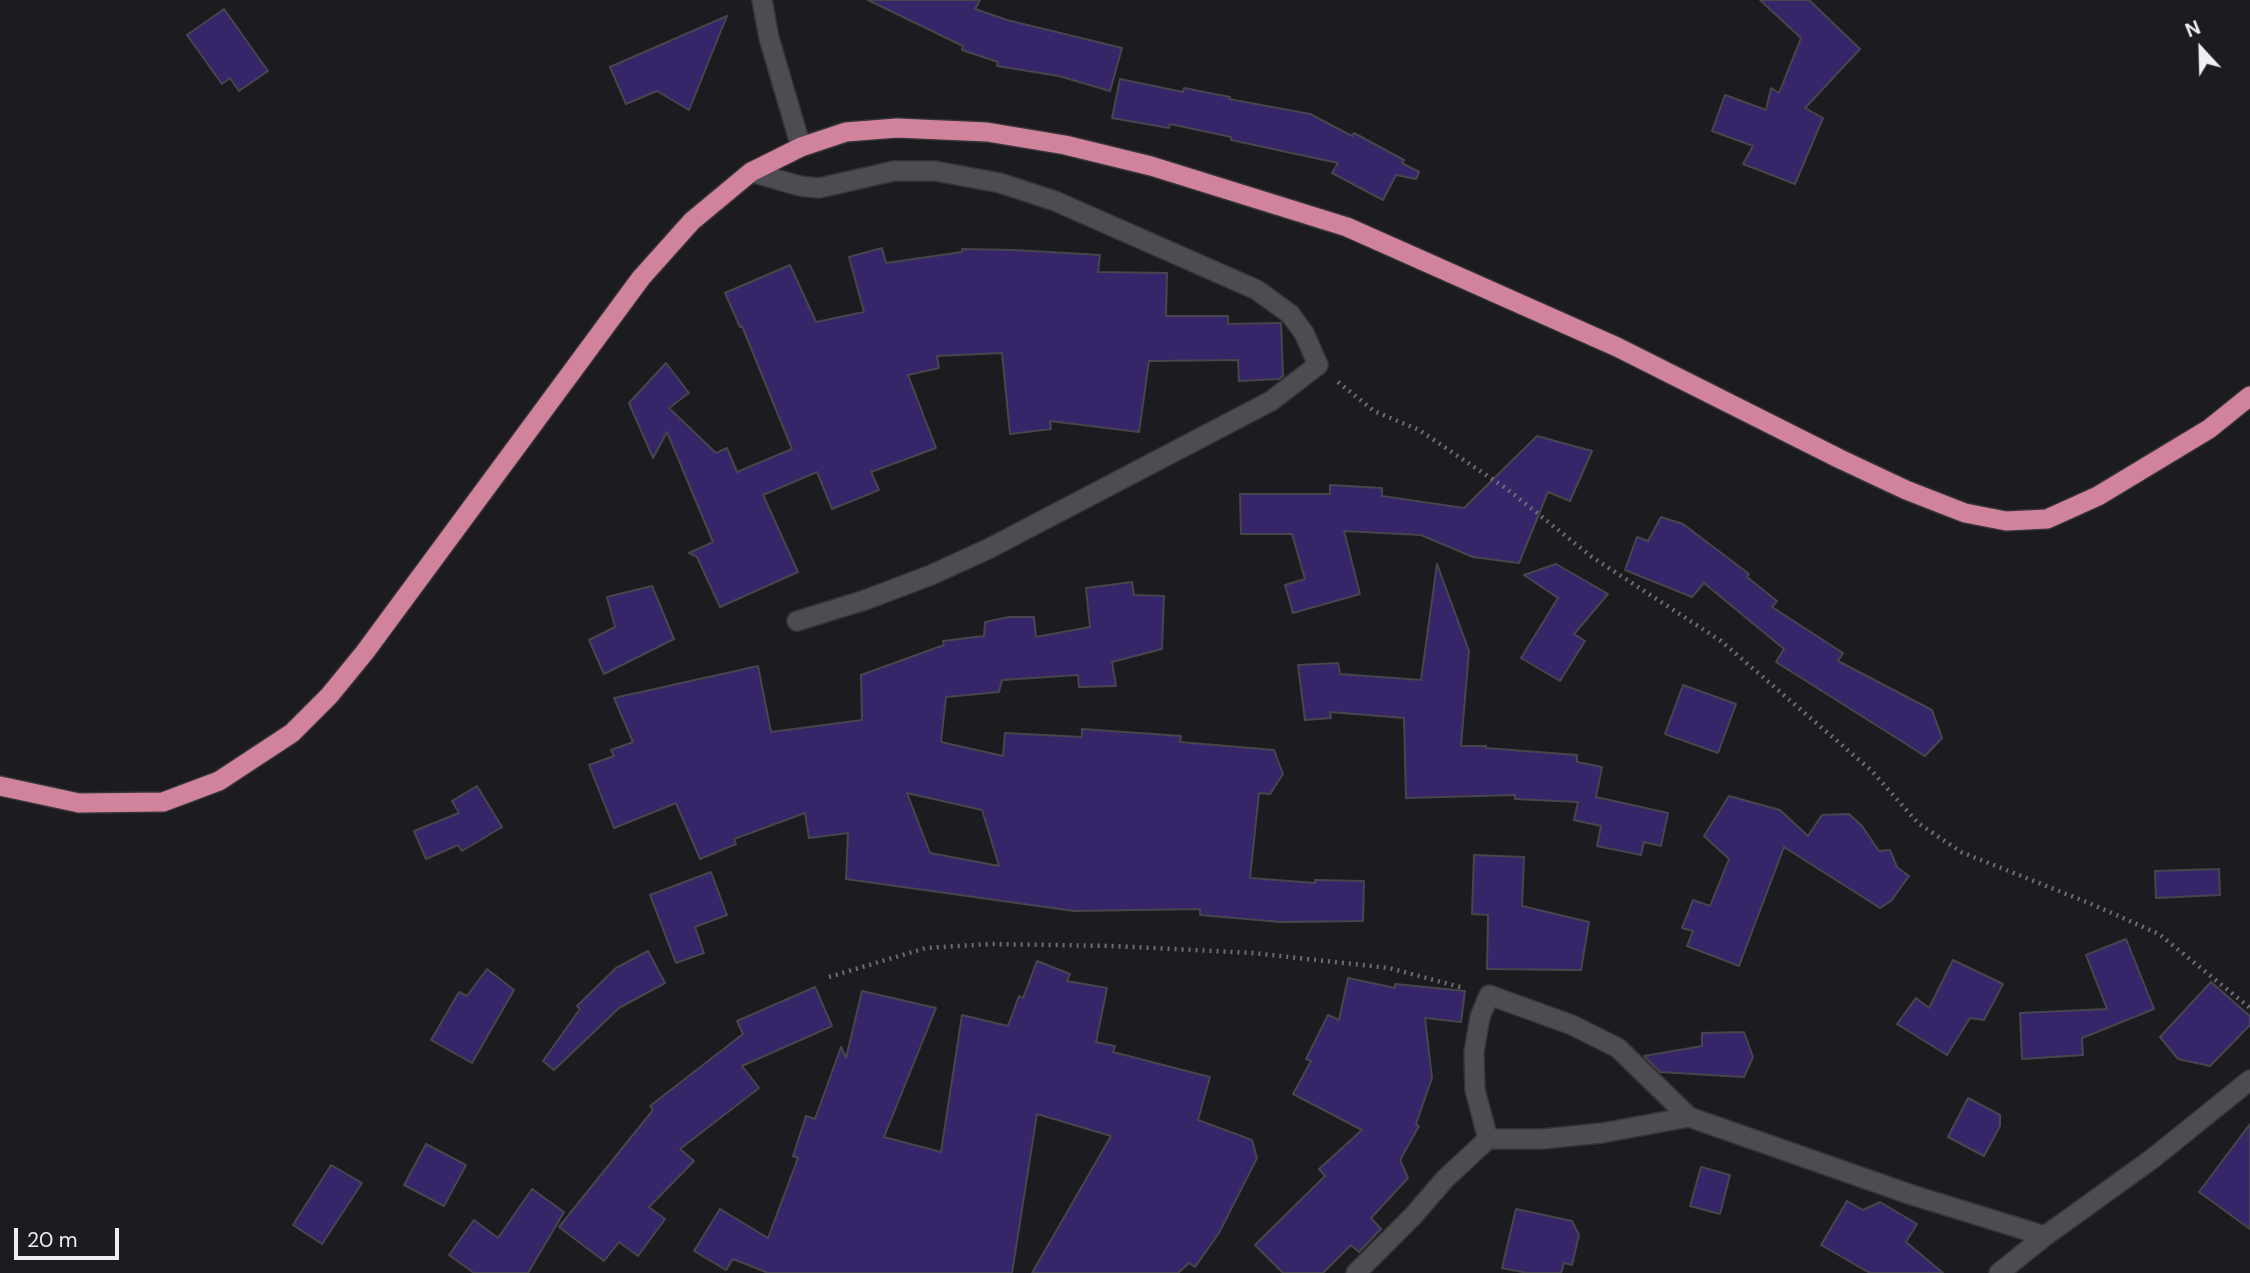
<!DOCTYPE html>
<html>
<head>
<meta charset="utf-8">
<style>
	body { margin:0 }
	#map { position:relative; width:2250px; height:1273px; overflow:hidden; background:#1b1b20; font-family:"DM Sans",sans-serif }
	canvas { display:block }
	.north { position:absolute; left:2166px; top:14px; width:70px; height:70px; -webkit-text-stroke:5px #1b1b20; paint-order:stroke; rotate:338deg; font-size:19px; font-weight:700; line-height:28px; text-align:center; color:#efeef2 }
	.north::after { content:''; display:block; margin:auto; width:24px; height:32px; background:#efeef2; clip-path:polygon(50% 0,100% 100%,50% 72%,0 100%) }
	.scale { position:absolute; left:14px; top:1228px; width:105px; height:32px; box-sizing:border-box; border:4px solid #efeef2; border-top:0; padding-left:9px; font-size:21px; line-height:24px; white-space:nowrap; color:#efeef2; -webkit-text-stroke:5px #1b1b20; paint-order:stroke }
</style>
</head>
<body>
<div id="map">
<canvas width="2250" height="1273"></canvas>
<div class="north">N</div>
<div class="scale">20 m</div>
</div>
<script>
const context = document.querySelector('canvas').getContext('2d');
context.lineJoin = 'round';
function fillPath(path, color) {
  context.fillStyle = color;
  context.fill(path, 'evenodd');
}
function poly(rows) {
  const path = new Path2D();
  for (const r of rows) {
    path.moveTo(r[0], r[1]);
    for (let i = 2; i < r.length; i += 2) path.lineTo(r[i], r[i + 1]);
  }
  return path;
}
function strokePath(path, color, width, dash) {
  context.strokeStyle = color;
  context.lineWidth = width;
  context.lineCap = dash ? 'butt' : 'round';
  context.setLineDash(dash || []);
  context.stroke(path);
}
const building = poly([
	[868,0,980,0,975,9,1007,20,1122,48,1110,91,1059,76,997,66,998,62,962,50,963,46,868,0],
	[1760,0,1809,0,1860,49,1805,108,1823,118,1795,184,1743,164,1753,146,1712,131,1725,95,1766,110,1771,88,1779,93,1801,38,1760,0],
	[224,9,268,71,239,91,230,78,222,84,187,35,224,9],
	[727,16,689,110,657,91,626,104,610,67,727,16],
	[1120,79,1183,92,1184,88,1230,97,1229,99,1310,114,1352,136,1354,133,1404,160,1402,163,1419,172,1416,179,1396,175,1383,200,1332,173,1338,163,1231,140,1231,137,1170,124,1169,128,1112,118,1120,79],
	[882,248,886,263,962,252,962,249,1014,250,1100,255,1098,272,1167,273,1166,316,1228,316,1228,324,1281,323,1283,376,1279,379,1239,381,1238,360,1149,361,1139,432,1050,421,1051,429,1010,434,1002,353,937,356,939,368,908,375,936,448,871,472,879,490,832,509,817,472,763,495,798,572,720,607,697,557,689,553,713,542,667,432,653,458,629,403,666,363,689,393,669,408,716,453,727,448,737,472,792,449,742,326,740,327,725,293,790,265,816,322,864,312,849,257,882,248],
	[1537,436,1592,451,1570,501,1548,492,1519,563,1473,557,1421,535,1344,531,1360,594,1293,613,1285,585,1305,579,1292,534,1241,534,1240,494,1330,494,1330,485,1382,488,1382,496,1464,508,1537,436],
	[1661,517,1683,524,1749,574,1747,577,1777,601,1772,607,1843,653,1838,661,1932,710,1942,738,1925,756,1776,662,1784,649,1704,583,1692,597,1625,570,1637,537,1648,541,1661,517],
	[1437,564,1469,651,1461,746,1486,746,1486,748,1577,755,1577,762,1602,767,1596,797,1668,813,1661,846,1644,842,1641,855,1597,846,1601,826,1574,820,1578,802,1515,799,1515,795,1406,798,1404,718,1330,712,1331,718,1305,720,1298,665,1338,663,1340,674,1421,680,1437,564],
	[1556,564,1608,594,1574,634,1585,641,1560,681,1521,658,1558,598,1524,575,1556,564],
	[1132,582,1134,595,1164,596,1162,649,1112,662,1116,686,1079,687,1078,675,1002,680,999,692,946,697,941,742,1003,756,1005,733,1082,737,1082,729,1181,736,1180,742,1274,750,1283,774,1270,794,1259,793,1250,878,1315,883,1315,880,1364,881,1363,921,1281,922,1200,915,1200,909,1074,911,846,879,848,833,809,838,805,813,734,839,736,844,700,859,676,803,614,828,589,765,614,756,611,750,633,742,614,698,758,666,771,732,862,720,861,675,944,645,943,641,984,636,985,622,1009,617,1034,617,1036,637,1090,627,1086,588,1132,582],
	[907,793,982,810,999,866,930,853,907,793],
	[652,586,674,639,604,674,589,640,615,627,607,597,652,586],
	[1683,685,1736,704,1718,753,1665,734,1683,685],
	[477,786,502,827,462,851,458,845,426,859,414,831,459,813,452,801,477,786],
	[1729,796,1780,810,1808,836,1822,815,1849,814,1862,826,1879,851,1890,850,1897,867,1909,876,1891,901,1880,908,1784,847,1739,966,1687,946,1693,931,1682,928,1693,900,1710,906,1729,859,1704,836,1729,796],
	[1474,855,1524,857,1522,906,1589,922,1581,970,1487,969,1488,915,1472,914,1474,855],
	[2219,869,2220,895,2156,898,2155,871,2219,869],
	[711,872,727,915,695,927,704,953,676,963,650,895,711,872],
	[2126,939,2154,1009,2082,1038,2083,1055,2022,1059,2020,1013,2107,1009,2086,955,2126,939],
	[648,951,665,983,619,1008,554,1070,543,1061,580,1009,577,1006,616,968,648,951],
	[1953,960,2003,984,1984,1020,1970,1018,1947,1055,1897,1024,1916,998,1929,1008,1953,960],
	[1037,961,1070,974,1067,981,1107,988,1096,1042,1115,1046,1113,1052,1210,1077,1198,1120,1252,1140,1257,1158,1219,1233,1195,1267,1189,1263,1178,1273,1032,1273,1111,1136,1037,1114,1012,1273,768,1273,733,1259,726,1270,694,1251,720,1209,768,1238,798,1158,793,1156,806,1116,815,1119,841,1047,846,1058,862,991,936,1008,884,1137,941,1152,962,1015,1008,1026,1019,996,1023,998,1037,961],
	[487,969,514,990,472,1063,431,1040,459,992,467,996,487,969],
	[1348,978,1395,988,1395,984,1465,991,1461,1022,1425,1018,1432,1078,1416,1124,1419,1126,1400,1160,1408,1178,1371,1218,1381,1229,1359,1252,1351,1245,1323,1273,1283,1273,1255,1245,1325,1176,1319,1169,1362,1130,1293,1094,1311,1061,1306,1059,1328,1015,1339,1020,1348,978],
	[2211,982,2250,1016,2250,1025,2210,1066,2178,1059,2160,1037,2211,982],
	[815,987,832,1026,742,1066,759,1088,680,1149,694,1161,649,1207,665,1219,638,1256,619,1242,604,1261,559,1227,653,1110,650,1106,743,1034,737,1021,815,987],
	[1744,1032,1753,1057,1744,1077,1660,1072,1644,1056,1702,1046,1702,1033,1744,1032],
	[1968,1098,2000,1115,2000,1126,1984,1156,1948,1137,1968,1098],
	[2250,1124,2250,1229,2199,1192,2250,1124],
	[426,1144,466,1165,444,1206,404,1185,426,1144],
	[331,1165,362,1183,322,1244,293,1225,331,1165],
	[1701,1167,1730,1175,1720,1214,1690,1206,1701,1167],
	[532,1189,564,1212,528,1273,474,1273,449,1255,474,1220,498,1238,532,1189],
	[1847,1201,1863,1210,1880,1202,1917,1224,1906,1242,1943,1273,1870,1273,1821,1245,1847,1201],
	[1516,1209,1572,1221,1579,1235,1572,1265,1564,1263,1561,1273,1527,1273,1502,1268,1516,1209]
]);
const path = poly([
	[1338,382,1374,411,1419,430,1507,489,1592,557,1721,641,1872,771,1918,823,1961,852,2089,903,2159,934,2250,1008],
	[829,977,926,948,990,944,1113,946,1253,953,1389,968,1464,988]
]);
const minor = poly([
	[762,0,769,38,801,147],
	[751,172,800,186,819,188,894,171,935,171,1000,183,1055,201,1257,290,1290,314,1304,333,1318,365,1271,401,988,549,931,575,865,600,797,621],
	[1488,1139,1475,1090,1474,1052,1480,1017,1489,995,1572,1025,1618,1048,1689,1117,1912,1195,2045,1236],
	[1356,1273,1413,1216,1445,1179,1488,1139,1542,1139,1602,1133,1689,1117],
	[1999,1273,2045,1236,2152,1159,2250,1080]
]);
const trunk = poly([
	[0,786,79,803,163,802,219,781,292,733,329,696,365,652,641,278,692,221,751,172,801,147,846,132,897,128,987,132,1065,145,1151,166,1347,227,1617,347,1840,459,1906,490,1965,513,2006,521,2047,519,2098,496,2209,429,2250,396]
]);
fillPath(building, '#362568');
strokePath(building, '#46464c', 2);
strokePath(minor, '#353438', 22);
strokePath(trunk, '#353438', 22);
strokePath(path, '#6c6c71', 4.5, [2, 5]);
strokePath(minor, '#4c4c52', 19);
strokePath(trunk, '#d2839c', 19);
</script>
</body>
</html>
